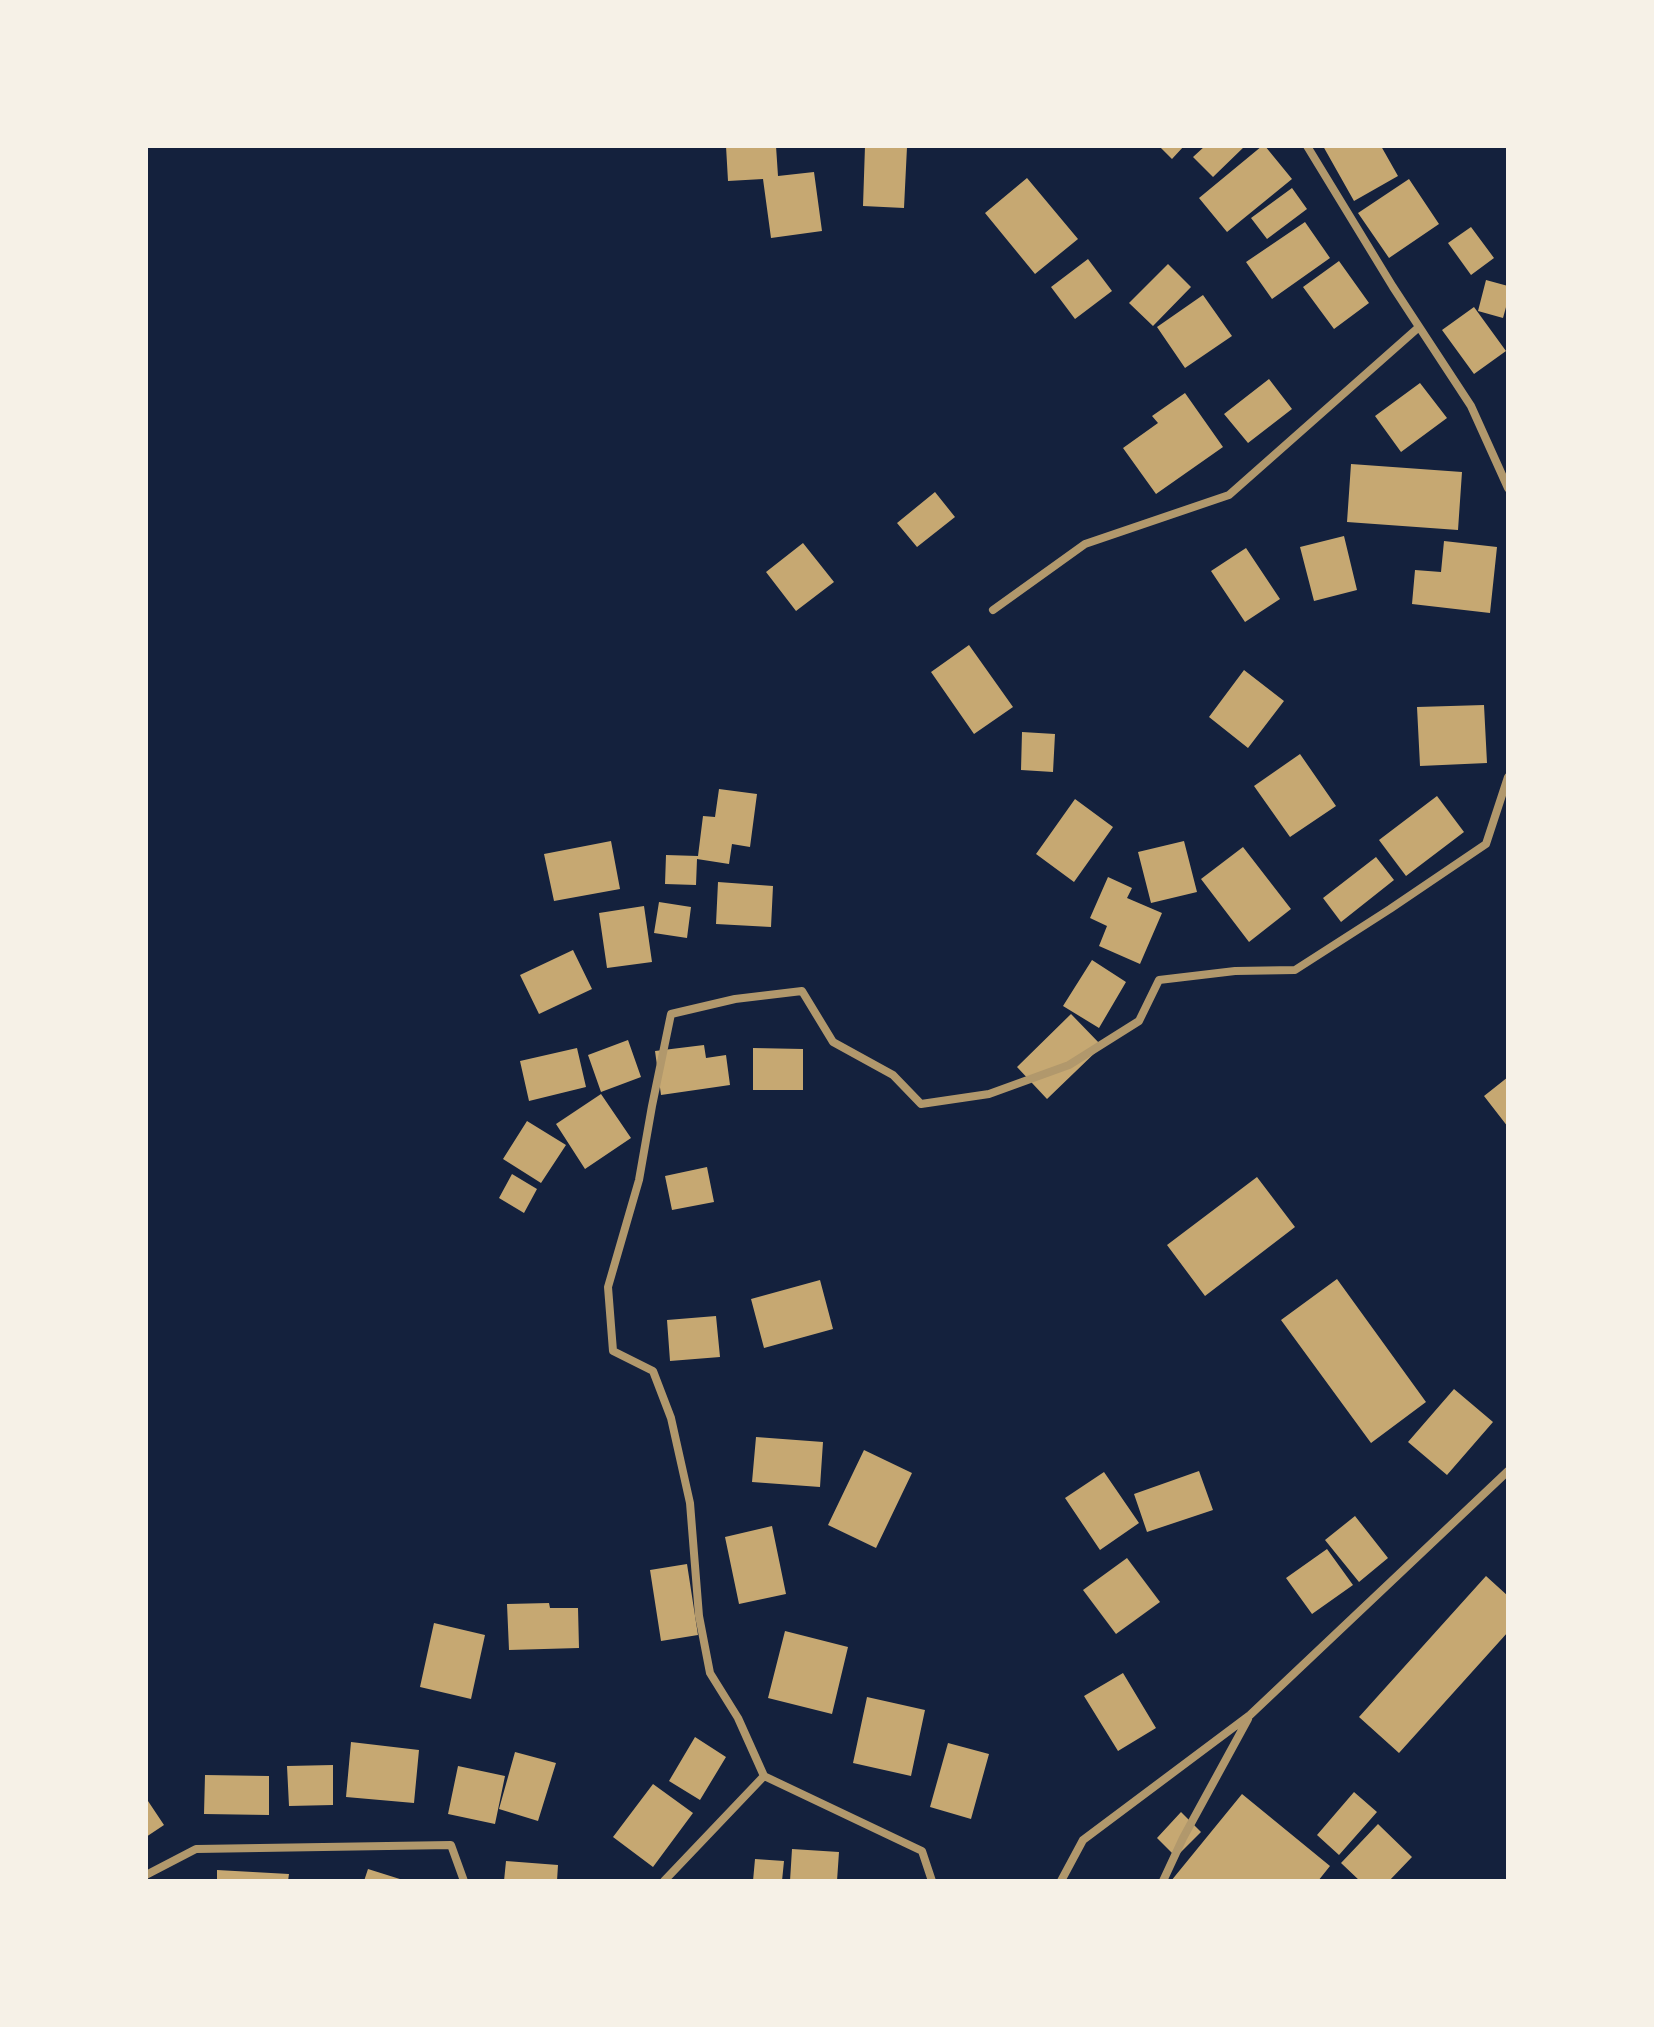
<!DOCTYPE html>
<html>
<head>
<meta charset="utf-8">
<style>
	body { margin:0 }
	#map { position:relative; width:1654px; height:2027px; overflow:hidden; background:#14213d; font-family:"Public Sans",sans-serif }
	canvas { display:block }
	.frame { position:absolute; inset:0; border:148px solid #f6f1e7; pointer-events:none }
</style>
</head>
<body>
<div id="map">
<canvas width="1654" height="2027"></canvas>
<div class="frame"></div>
</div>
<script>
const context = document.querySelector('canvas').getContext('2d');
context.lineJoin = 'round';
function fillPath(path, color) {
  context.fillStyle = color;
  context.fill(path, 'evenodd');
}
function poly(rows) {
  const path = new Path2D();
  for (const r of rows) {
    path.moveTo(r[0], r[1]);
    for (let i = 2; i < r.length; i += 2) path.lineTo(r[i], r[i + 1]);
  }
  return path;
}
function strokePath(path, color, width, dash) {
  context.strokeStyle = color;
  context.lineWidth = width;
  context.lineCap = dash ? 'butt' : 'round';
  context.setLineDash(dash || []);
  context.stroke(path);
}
const building = poly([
	[726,146,776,146,778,176,814,172,822,231,771,238,763,179,728,181],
	[865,146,907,147,904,208,863,206],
	[1159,146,1184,146,1172,159],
	[1205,146,1245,146,1213,177,1193,157],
	[1262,146,1265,146,1292,179,1227,232,1199,198],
	[1323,146,1381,146,1398,176,1354,201],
	[1027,178,1078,239,1035,274,985,213],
	[1409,179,1439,224,1389,258,1358,213],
	[1292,188,1307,209,1267,239,1251,218],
	[1305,222,1330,258,1272,299,1246,262],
	[1471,227,1494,258,1471,275,1448,243],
	[1088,259,1112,291,1075,319,1051,287],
	[1339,261,1369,303,1334,329,1303,287],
	[1168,264,1191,287,1153,326,1129,303],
	[1486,280,1508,286,1508,300,1503,318,1478,311],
	[1203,295,1232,336,1185,368,1157,327],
	[1474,307,1506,351,1474,374,1442,330],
	[1269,379,1292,409,1248,443,1224,414],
	[1420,383,1447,418,1401,452,1375,416],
	[1185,393,1223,447,1156,494,1123,448,1158,423,1152,416],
	[1351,464,1462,472,1458,530,1347,522],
	[935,492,955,517,917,547,897,523],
	[1344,536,1357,590,1314,601,1300,547],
	[1444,541,1497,547,1490,613,1412,604,1415,570,1441,572],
	[803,543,834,582,796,611,766,572],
	[1246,548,1280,599,1245,622,1211,571],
	[969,645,1013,707,974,734,931,672],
	[1244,670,1284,701,1248,748,1209,717],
	[1484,705,1487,763,1420,766,1417,707],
	[1022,732,1055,734,1053,772,1021,770],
	[1300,754,1336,806,1290,837,1254,786],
	[719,789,757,794,750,847,732,844,729,864,697,859,696,885,665,884,666,855,698,856,703,816,715,817],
	[1437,796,1464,832,1406,876,1379,840],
	[1075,799,1113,827,1074,882,1036,854],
	[611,841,620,889,554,901,544,854],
	[1184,841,1197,892,1151,903,1138,852],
	[1243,847,1291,909,1249,942,1201,879],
	[1376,857,1394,880,1341,922,1323,898],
	[1108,877,1132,888,1127,898,1162,913,1140,964,1099,946,1107,926,1090,918],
	[718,882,773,886,771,927,716,924],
	[659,902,691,907,687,938,654,933],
	[644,906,652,962,607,968,599,913],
	[573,950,592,989,539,1014,520,975],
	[1092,960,1126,982,1099,1028,1063,1006],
	[1071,1014,1102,1046,1047,1099,1017,1067],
	[628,1040,641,1077,601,1092,588,1055],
	[704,1045,706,1058,726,1055,730,1085,661,1095,655,1051],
	[577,1048,586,1087,529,1101,520,1061],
	[753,1048,803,1049,803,1090,753,1090],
	[1508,1077,1508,1127,1484,1096],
	[601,1094,631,1138,585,1169,556,1124],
	[527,1121,566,1145,541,1183,503,1159],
	[707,1167,714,1202,672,1210,665,1176],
	[512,1174,537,1189,524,1213,499,1198],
	[1257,1177,1295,1227,1205,1296,1167,1245],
	[1337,1279,1426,1402,1371,1443,1281,1320],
	[820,1280,833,1329,764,1348,751,1299],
	[716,1316,720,1357,670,1361,667,1320],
	[1454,1389,1493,1422,1447,1475,1408,1442],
	[756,1437,823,1442,820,1487,752,1482],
	[864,1450,912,1473,876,1548,828,1525],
	[1199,1471,1213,1510,1147,1532,1134,1494],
	[1104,1472,1139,1523,1100,1550,1065,1498],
	[1355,1516,1388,1558,1359,1582,1325,1540],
	[772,1526,786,1594,739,1604,725,1537],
	[1327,1549,1353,1585,1312,1614,1286,1578],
	[1127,1558,1160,1602,1116,1634,1083,1590],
	[687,1564,698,1635,661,1641,650,1570],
	[1486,1576,1508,1596,1508,1632,1399,1753,1359,1717],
	[549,1603,550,1608,578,1608,579,1648,509,1650,507,1604],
	[434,1623,485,1635,471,1699,420,1687],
	[785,1631,848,1647,832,1714,768,1698],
	[1123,1673,1156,1728,1118,1751,1084,1696],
	[867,1697,925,1710,911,1776,853,1763],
	[695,1737,726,1757,700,1800,669,1781],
	[351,1742,419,1750,414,1803,346,1797],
	[948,1743,989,1754,971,1819,930,1807],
	[515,1752,556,1763,538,1821,499,1809],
	[333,1765,333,1805,289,1806,287,1766],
	[458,1766,505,1776,495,1824,448,1814],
	[205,1775,269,1776,269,1815,204,1814],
	[653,1784,693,1813,653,1867,613,1837],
	[1354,1792,1377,1812,1339,1855,1317,1835],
	[1242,1794,1330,1866,1318,1881,1171,1881],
	[146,1798,164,1825,146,1837],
	[1181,1812,1201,1832,1176,1857,1157,1838],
	[1378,1824,1412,1857,1389,1881,1360,1881,1341,1863],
	[792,1849,839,1852,837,1881,790,1881],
	[755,1859,784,1861,782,1881,753,1881],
	[506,1861,558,1865,557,1881,504,1881],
	[368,1869,403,1880,403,1881,364,1881],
	[217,1870,289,1874,288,1881,217,1881]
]);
const minor = poly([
	[1307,146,1393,287,1471,406,1508,488],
	[993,610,1085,544,1229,495,1419,327],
	[764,1776,738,1718,710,1673,699,1616,690,1503,671,1418,653,1371,613,1351,608,1287,639,1180,652,1106,671,1014,735,999,802,991,833,1042,893,1075,921,1104,989,1094,1069,1065,1139,1021,1159,980,1235,971,1295,970,1390,909,1486,844,1508,777],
	[146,1875,196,1849,451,1845,464,1881],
	[664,1881,764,1776,922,1851,932,1881],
	[1061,1881,1083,1840,1250,1715,1508,1471],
	[1163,1881,1183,1838,1248,1719]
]);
fillPath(building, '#c6a872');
strokePath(minor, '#b1986c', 8);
</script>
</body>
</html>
